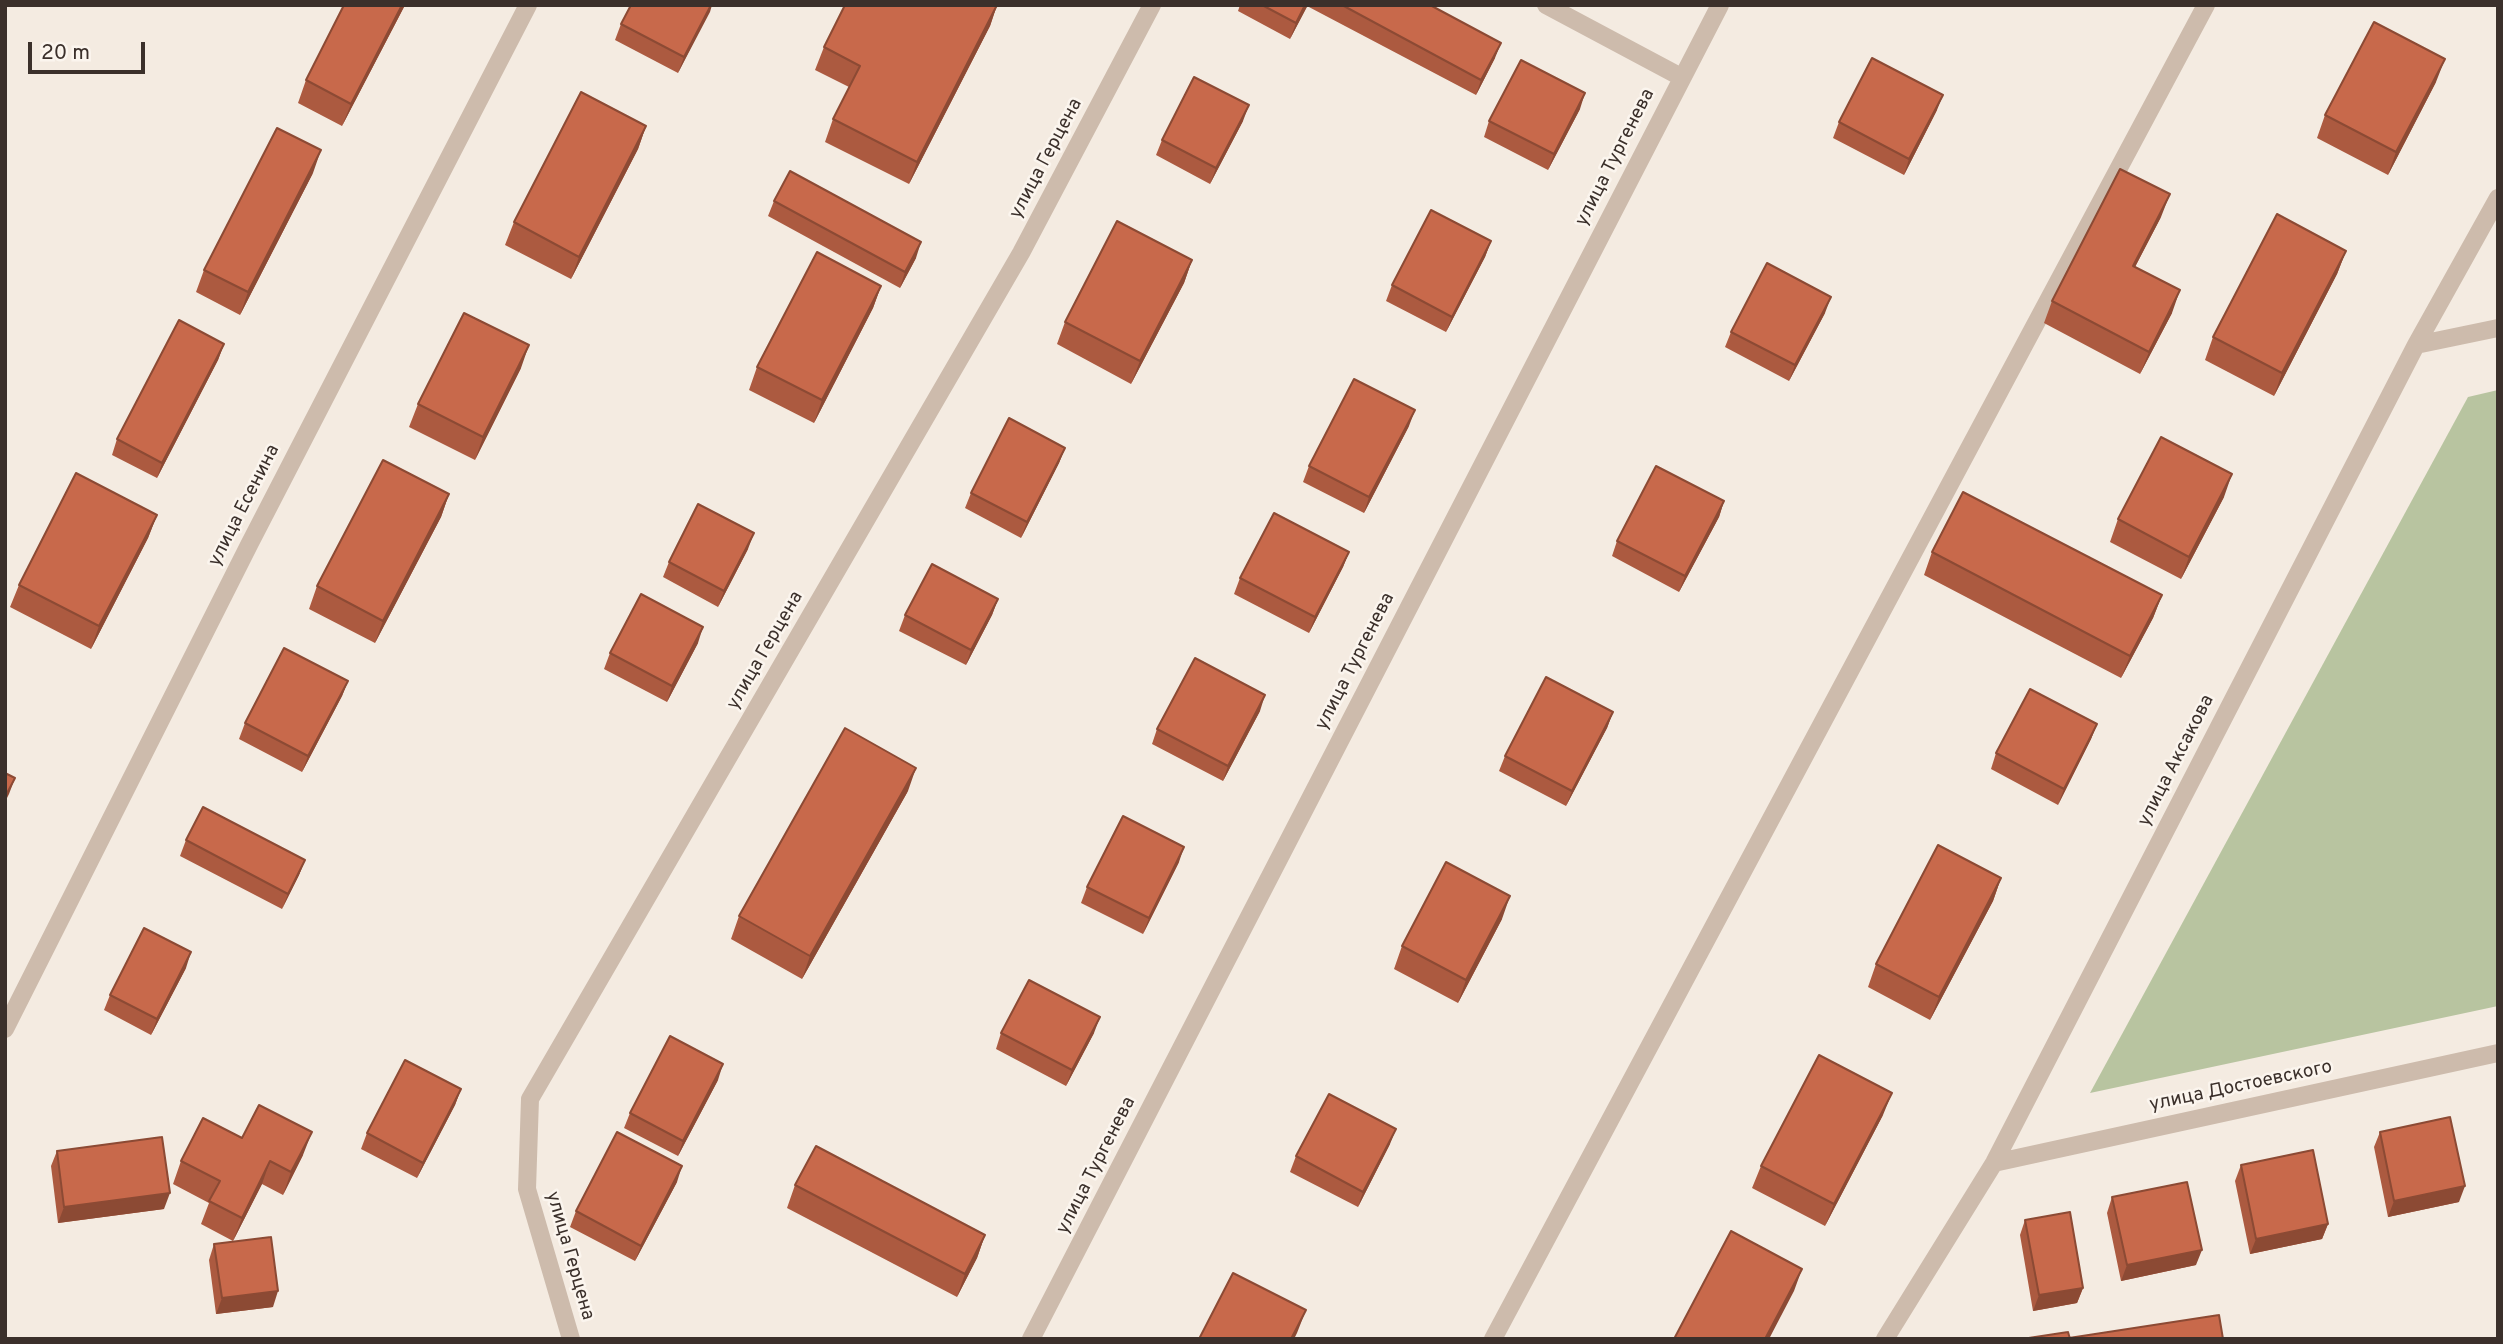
<!DOCTYPE html>
<html>
<head>
<meta charset="utf-8">
<style>
	body { margin:0 }
	#map { position:relative; width:2503px; height:1344px; overflow:hidden; background:#f4ebe1; font-family:Overpass,sans-serif }
	canvas { display:block }
	.frame { position:absolute; inset:0; border:7px solid #3b302b; pointer-events:none }
	.scale { position:absolute; left:28px; top:42px; width:117px; height:32px; box-sizing:border-box; border:4px solid #3b302b; border-top:0; padding-left:9px; font-size:21px; line-height:24px; white-space:nowrap; color:#3b302b; -webkit-text-stroke:5px #fbf5ee; paint-order:stroke }
</style>
</head>
<body>
<div id="map">
<canvas width="2503" height="1344"></canvas>
<div class="frame"></div>
<div class="scale">20 m</div>
</div>
<script>
const context = document.querySelector('canvas').getContext('2d');
context.lineJoin = 'round';
function fillPath(path, color) {
  context.fillStyle = color;
  context.fill(path, 'evenodd');
}
function poly(rows) {
  const path = new Path2D();
  for (const r of rows) {
    path.moveTo(r[0], r[1]);
    for (let i = 2; i < r.length; i += 2) path.lineTo(r[i], r[i + 1]);
  }
  return path;
}
function strokePath(path, color, width, dash) {
  context.strokeStyle = color;
  context.lineWidth = width;
  context.lineCap = dash ? 'butt' : 'round';
  context.setLineDash(dash || []);
  context.stroke(path);
}
function drawText(font, color, halo, rows, align = 'center') {
  context.font = font + ' Overpass,sans-serif';
  context.lineWidth = 5;
  context.setLineDash([]);
  context.textBaseline = 'middle';
  context.strokeStyle = halo;
  context.fillStyle = color;
  for (const [text, x, y, turn = 0] of rows) {
    context.save();
    context.translate(x, y);
    context.rotate((+turn || 0) * Math.PI / 180);
    context.textAlign = isNaN(turn) ? turn : align;
    if (halo) context.strokeText(text, 0, 0);
    context.fillText(text, 0, 0);
    context.restore();
  }
}
const green = poly([
	[2498,390,2498,1006,2090,1093,2468,397]
]);
const minor = poly([
	[1546,5,1681,77],
	[2416,345,2498,328],
	[5,1029,250,543,528,5],
	[1994,1163,2498,1053],
	[571,1339,527,1189,530,1099,1021,253,1152,5],
	[1031,1339,1720,5],
	[1493,1339,2206,5],
	[1885,1339,1994,1163,2416,345,2498,198]
]);
const wall = poly([
	[344,5,405,5,342,126,298,103,306,80],
	[631,5,712,5,678,73,615,40,621,24],
	[997,5,990,26,909,184,825,142,833,119,849,87,815,70,824,47],
	[1240,5,1430,5,1495,58,1476,95,1307,6,1290,39,1238,11],
	[2436,82,2388,175,2317,138,2325,115],
	[1580,109,1548,170,1484,137,1489,121],
	[1937,110,1904,175,1833,138,1839,122],
	[1243,121,1210,184,1156,155,1162,140],
	[646,126,638,149,571,279,505,245,514,222],
	[313,173,240,315,196,292,204,270],
	[774,201,916,258,900,288,768,216],
	[2161,217,2135,267,2172,313,2140,374,2044,323,2052,301],
	[1491,241,1485,257,1446,332,1386,301,1392,285],
	[2346,251,2337,274,2274,396,2205,360,2213,337],
	[1192,260,1184,283,1131,384,1057,344,1065,322],
	[881,286,873,308,814,423,749,390,757,367],
	[1825,313,1789,381,1725,347,1731,332],
	[224,344,218,360,157,478,112,455,117,439],
	[521,368,475,460,409,427,418,404],
	[1409,426,1364,513,1303,482,1309,466],
	[1065,448,1059,463,1021,538,965,508,971,493],
	[449,494,441,517,375,643,309,609,317,586],
	[2224,497,2181,579,2110,542,2118,519],
	[1724,501,1719,517,1679,592,1612,556,1617,541],
	[157,515,148,538,91,649,10,607,19,585],
	[748,549,718,607,663,577,669,562],
	[1349,552,1343,567,1309,633,1234,594,1240,578],
	[1932,552,2162,595,2153,618,2121,678,1924,575],
	[998,599,992,615,966,665,899,631,905,615],
	[698,643,667,702,604,669,610,653],
	[348,681,342,696,302,772,239,739,245,723],
	[1260,711,1223,781,1152,744,1157,729],
	[1613,712,1607,728,1566,806,1499,771,1505,756],
	[2097,724,2091,739,2058,805,1991,769,1996,753],
	[908,791,802,979,731,939,739,916],
	[186,840,305,860,299,875,282,909,180,856],
	[1179,862,1143,934,1081,903,1087,887],
	[2001,878,1993,901,1930,1020,1868,987,1876,964],
	[1502,919,1458,1003,1394,969,1402,946],
	[186,968,151,1035,104,1010,110,995],
	[1001,1033,1094,1033,1066,1086,996,1049],
	[718,1080,678,1156,624,1128,630,1113],
	[461,1089,455,1105,417,1178,361,1149,367,1133],
	[1883,1115,1825,1226,1752,1188,1761,1166],
	[2380,1132,2459,1202,2388,1217,2374,1147],
	[242,1138,303,1155,283,1195,262,1184,233,1241,201,1224,209,1203,173,1184,181,1161],
	[1390,1144,1358,1207,1290,1172,1296,1156],
	[57,1151,164,1209,58,1223,51,1166],
	[2241,1165,2328,1224,2322,1239,2250,1254,2235,1181],
	[677,1182,635,1261,570,1227,576,1211],
	[795,1185,985,1235,977,1258,957,1297,787,1208],
	[2112,1197,2196,1265,2121,1281,2107,1213],
	[2025,1220,2083,1288,2077,1303,2033,1311,2020,1235],
	[214,1244,273,1307,216,1314,209,1260]
]);
const shadedWall = poly([
	[402,5,405,5,342,126,351,104],
	[711,5,712,5,710,12,678,73,684,57],
	[997,5,990,26,909,184,917,162],
	[1305,5,1308,5,1290,39,1296,23],
	[1501,43,1495,58,1476,95,1481,80],
	[2445,59,2436,82,2388,175,2396,152],
	[1585,93,1580,109,1548,170,1554,154],
	[1943,95,1937,110,1904,175,1909,159],
	[1249,105,1243,121,1210,184,1216,168],
	[646,126,638,149,571,279,579,257],
	[321,150,313,173,240,315,248,292],
	[2170,194,2161,217,2124,288,2133,266],
	[1491,241,1485,257,1446,332,1452,317],
	[921,242,916,258,900,288,905,272],
	[2346,251,2337,274,2274,396,2282,373],
	[1192,260,1184,283,1131,384,1140,361],
	[881,286,873,308,814,423,822,400],
	[2180,290,2172,313,2140,374,2149,352],
	[1831,297,1825,313,1789,381,1795,365],
	[224,344,218,360,157,478,162,463],
	[529,345,521,368,475,460,483,437],
	[1415,410,1409,426,1364,513,1369,497],
	[1065,448,1059,463,1021,538,1027,522],
	[2232,474,2224,497,2181,579,2189,557],
	[449,494,441,517,375,643,383,621],
	[1724,501,1719,517,1679,592,1685,576],
	[157,515,148,538,91,649,99,626],
	[754,533,748,549,718,607,724,591],
	[1349,552,1343,567,1309,633,1315,617],
	[2162,595,2153,618,2121,678,2130,656],
	[998,599,992,615,966,665,971,650],
	[703,627,698,643,667,702,672,686],
	[348,681,342,696,302,772,308,756],
	[1265,695,1260,711,1223,781,1228,766],
	[1613,712,1607,728,1566,806,1572,791],
	[2097,724,2091,739,2058,805,2064,789],
	[916,768,908,791,802,979,810,956],
	[15,778,9,794,5,802,5,797],
	[1184,847,1179,862,1143,934,1149,918],
	[305,860,299,875,282,909,288,894],
	[2001,878,1993,901,1930,1020,1939,997],
	[1510,896,1502,919,1458,1003,1466,980],
	[191,952,186,968,151,1035,157,1019],
	[1100,1017,1094,1033,1066,1086,1072,1070],
	[723,1064,718,1080,678,1156,683,1141],
	[461,1089,455,1105,417,1178,423,1163],
	[1892,1093,1883,1115,1825,1226,1834,1204],
	[1396,1129,1390,1144,1358,1207,1363,1192],
	[312,1132,303,1155,283,1195,291,1172],
	[270,1161,262,1184,233,1241,242,1218],
	[682,1166,677,1182,635,1261,641,1246],
	[2465,1186,2459,1202,2388,1217,2394,1201],
	[170,1193,164,1209,58,1223,64,1207],
	[2328,1224,2322,1239,2250,1254,2256,1239],
	[985,1235,977,1258,957,1297,965,1274],
	[2202,1250,2196,1265,2121,1281,2127,1265],
	[1802,1269,1794,1291,1769,1339,1765,1339],
	[2083,1288,2077,1303,2033,1311,2039,1295],
	[278,1291,273,1307,216,1314,222,1298],
	[1306,1310,1297,1333,1294,1339,1291,1339]
]);
const building = poly([
	[344,5,402,5,351,104,306,80,344,5],
	[631,5,711,5,684,57,621,24,631,5],
	[845,5,997,5,917,162,833,119,860,66,824,47,845,5],
	[1262,5,1305,5,1296,23,1262,5],
	[1342,5,1430,5,1501,43,1481,80,1342,5],
	[2374,22,2445,59,2396,152,2325,115,2374,22],
	[1872,58,1943,95,1909,159,1839,122,1872,58],
	[1521,60,1585,93,1554,154,1489,121,1521,60],
	[1194,77,1249,105,1216,168,1162,140,1194,77],
	[581,92,646,126,579,257,514,222,581,92],
	[277,128,321,150,248,292,204,270,277,128],
	[2120,169,2170,194,2133,266,2180,290,2149,352,2052,301,2120,169],
	[790,171,921,242,905,272,774,201,790,171],
	[1431,210,1491,241,1452,317,1392,285,1431,210],
	[2277,214,2346,251,2282,373,2213,337,2277,214],
	[1117,221,1192,260,1140,361,1065,322,1117,221],
	[817,252,881,286,822,400,757,367,817,252],
	[1767,263,1831,297,1795,365,1731,332,1767,263],
	[464,313,529,345,483,437,418,404,464,313],
	[179,320,224,344,162,463,117,439,179,320],
	[1354,379,1415,410,1369,497,1309,466,1354,379],
	[1009,418,1065,448,1027,522,971,493,1009,418],
	[2161,437,2232,474,2189,557,2118,519,2161,437],
	[383,460,449,494,383,621,317,586,383,460],
	[1656,466,1724,501,1685,576,1617,541,1656,466],
	[76,473,157,515,99,626,19,585,76,473],
	[1963,492,2162,595,2130,656,1932,552,1963,492],
	[698,504,754,533,724,591,669,562,698,504],
	[1274,513,1349,552,1315,617,1240,578,1274,513],
	[932,564,998,599,971,650,905,615,932,564],
	[641,594,703,627,672,686,610,653,641,594],
	[284,648,348,681,308,756,245,723,284,648],
	[1195,658,1265,695,1228,766,1157,729,1195,658],
	[1546,677,1613,712,1572,791,1505,756,1546,677],
	[2030,689,2097,724,2064,789,1996,753,2030,689],
	[845,728,916,768,810,956,739,916,845,728],
	[5,773,15,778,5,797,5,773],
	[203,807,305,860,288,894,186,840,203,807],
	[1123,816,1184,847,1149,918,1087,887,1123,816],
	[1938,845,2001,878,1939,997,1876,964,1938,845],
	[1446,862,1510,896,1466,980,1402,946,1446,862],
	[144,928,191,952,157,1019,110,995,144,928],
	[1029,980,1100,1017,1072,1070,1001,1033,1029,980],
	[670,1036,723,1064,683,1141,630,1113,670,1036],
	[1819,1055,1892,1093,1834,1204,1761,1166,1819,1055],
	[405,1060,461,1089,423,1163,367,1133,405,1060],
	[1329,1094,1396,1129,1363,1192,1296,1156,1329,1094],
	[259,1105,312,1132,291,1172,270,1161,242,1218,209,1201,220,1181,181,1161,203,1118,242,1138,259,1105],
	[2450,1117,2465,1186,2394,1201,2380,1132,2450,1117],
	[617,1132,682,1166,641,1246,576,1211,617,1132],
	[162,1137,170,1193,64,1207,57,1151,162,1137],
	[816,1146,985,1235,965,1274,795,1185,816,1146],
	[2313,1150,2328,1224,2256,1239,2241,1165,2313,1150],
	[2187,1182,2202,1250,2127,1265,2112,1197,2187,1182],
	[2070,1212,2083,1288,2039,1295,2025,1220,2070,1212],
	[1731,1231,1802,1269,1765,1339,1674,1339,1731,1231],
	[271,1237,278,1291,222,1298,214,1244,271,1237],
	[1233,1273,1306,1310,1291,1339,1199,1339,1233,1273],
	[2219,1315,2223,1339,2069,1338,2219,1315],
	[2068,1332,2070,1339,2022,1339,2068,1332]
]);
const streetNames = [
	["улица Тургенева",1616,158,-63],
	["улица Герцена",1047,159,-62],
	["улица Есенина",245,506,-63],
	["улица Герцена",766,651,-60],
	["улица Тургенева",1356,662,-63],
	["улица Аксакова",2177,761,-63],
	["улица Достоевского",2241,1087,-12],
	["улица Тургенева",1097,1166,-63],
	["улица Герцена",569,1256,74]
];
fillPath(green, '#b8c4a0');
strokePath(minor, '#cdbbac', 18);
fillPath(wall, '#ac5a40');
fillPath(shadedWall, '#8c4a34');
fillPath(building, '#c8694b');
strokePath(building, '#8c4a34', 2);
drawText('19px', '#3b302b', '#fbf5ee', streetNames);
</script>
</body>
</html>
